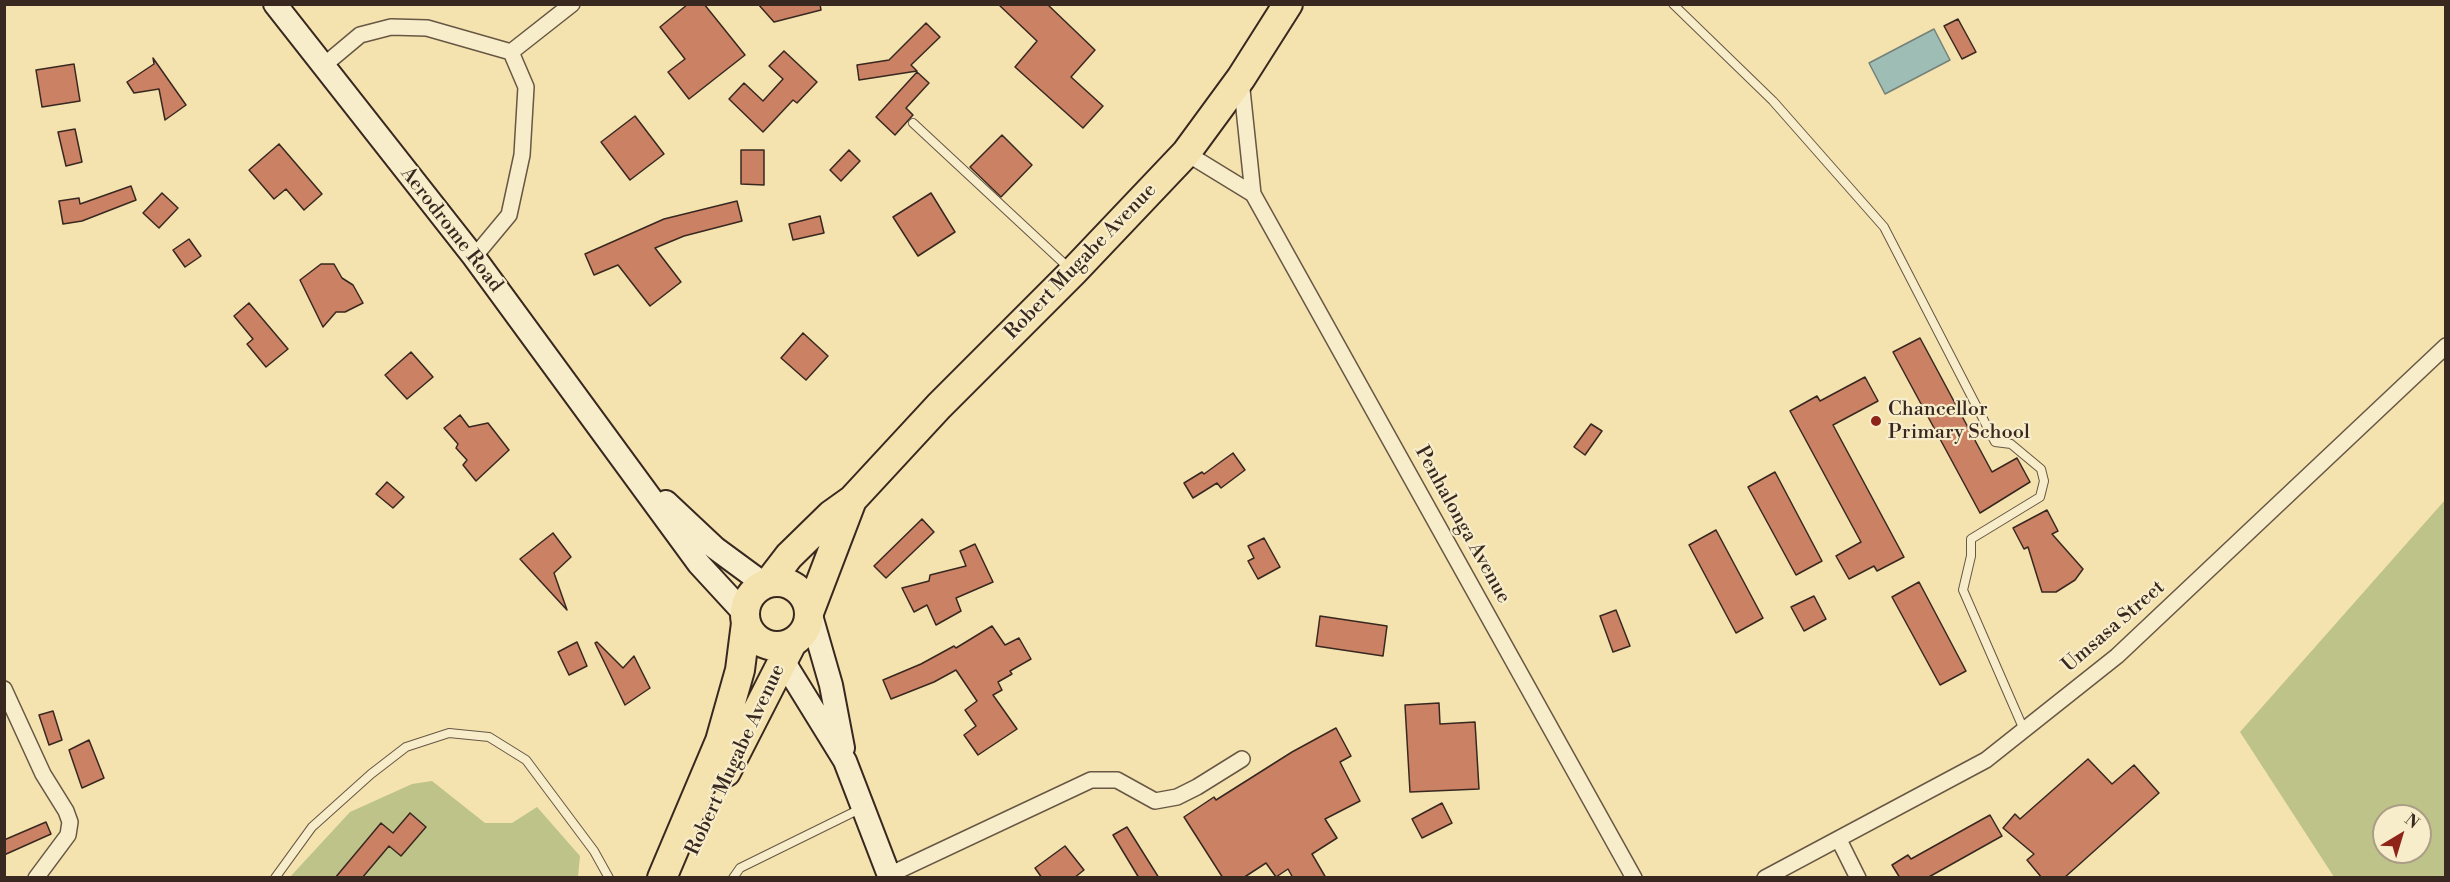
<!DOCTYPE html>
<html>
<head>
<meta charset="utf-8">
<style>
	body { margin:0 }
	#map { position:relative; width:2450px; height:882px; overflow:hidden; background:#f4e3af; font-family:"Libre Bodoni",serif }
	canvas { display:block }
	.frame { position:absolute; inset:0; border:6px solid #382820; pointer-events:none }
	.north { position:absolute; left:2372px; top:804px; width:60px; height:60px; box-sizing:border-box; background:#f8edcb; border:2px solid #ab9e87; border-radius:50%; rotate:38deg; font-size:16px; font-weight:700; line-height:24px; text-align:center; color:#382820 }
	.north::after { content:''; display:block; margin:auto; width:21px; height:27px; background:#8f2418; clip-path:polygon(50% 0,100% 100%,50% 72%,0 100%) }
</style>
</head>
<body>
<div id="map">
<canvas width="2450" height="882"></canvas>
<div class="frame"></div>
<div class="north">N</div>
</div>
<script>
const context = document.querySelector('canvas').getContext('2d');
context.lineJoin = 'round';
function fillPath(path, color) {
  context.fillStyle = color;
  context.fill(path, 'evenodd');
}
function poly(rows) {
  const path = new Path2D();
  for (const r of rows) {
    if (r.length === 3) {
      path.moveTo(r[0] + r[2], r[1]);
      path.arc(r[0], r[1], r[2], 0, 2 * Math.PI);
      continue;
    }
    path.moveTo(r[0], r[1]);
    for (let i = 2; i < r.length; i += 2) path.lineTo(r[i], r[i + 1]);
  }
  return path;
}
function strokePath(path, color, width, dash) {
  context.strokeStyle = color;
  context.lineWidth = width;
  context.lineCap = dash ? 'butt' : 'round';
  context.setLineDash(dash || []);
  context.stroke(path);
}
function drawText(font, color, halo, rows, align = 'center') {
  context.font = font + ' "Libre Bodoni",serif';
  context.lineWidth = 4.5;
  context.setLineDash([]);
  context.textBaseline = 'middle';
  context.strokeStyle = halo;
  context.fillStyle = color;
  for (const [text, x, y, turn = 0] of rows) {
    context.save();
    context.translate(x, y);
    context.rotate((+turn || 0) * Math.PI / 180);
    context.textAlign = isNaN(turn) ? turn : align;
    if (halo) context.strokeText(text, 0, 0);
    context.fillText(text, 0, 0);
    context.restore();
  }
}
const green = poly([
	[2445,500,2445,877,2334,877,2240,732],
	[2384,816,2420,816,2420,852,2384,852],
	[432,781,485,823,512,823,537,807,580,856,578,877,289,878,350,812,412,784]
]);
const water = poly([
	[1934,29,1950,60,1885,94,1869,63,1934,29]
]);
const building = poly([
	[688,4,704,4,745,55,689,99,668,72,685,59,660,27,688,4],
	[758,4,820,4,821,10,774,22,758,4],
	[998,4,1047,4,1095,50,1071,77,1103,106,1083,128,1015,67,1037,41,998,4],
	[1958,19,1976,52,1962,59,1944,26,1958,19],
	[926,23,940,37,911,65,917,71,859,80,857,65,889,60,926,23],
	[784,51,817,82,797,103,793,100,763,132,729,99,744,83,763,101,783,79,769,66,784,51],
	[153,58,186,105,165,120,159,89,134,93,127,82,154,64,153,58],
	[74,64,80,101,42,107,36,70,74,64],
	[917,72,929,83,906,108,913,115,895,135,876,117,917,72],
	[635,116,664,154,630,180,601,142,635,116],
	[75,129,82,162,66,166,58,132,75,129],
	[1002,135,1032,165,1001,197,970,167,1002,135],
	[279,144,322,194,304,210,286,189,274,199,249,170,279,144],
	[741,150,764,150,764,185,741,184,741,150],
	[849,150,860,161,841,181,830,170,849,150],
	[131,186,136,200,82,221,63,224,59,201,79,198,80,204,131,186],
	[162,193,178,208,159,228,143,213,162,193],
	[931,193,955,232,918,256,893,217,931,193],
	[737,201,742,221,684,236,655,248,681,282,650,306,618,265,594,275,585,254,664,219,737,201],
	[820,216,824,233,793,240,789,224,820,216],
	[189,239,201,256,185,267,173,250,189,239],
	[321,264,334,264,342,278,353,285,363,303,345,312,336,312,323,327,300,280,321,264],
	[249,303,288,349,266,367,247,344,253,339,234,316,249,303],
	[803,333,828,356,806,380,781,358,803,333],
	[1920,338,1992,472,2017,458,2030,482,1980,513,1893,352,1920,338],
	[411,352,433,377,407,399,385,375,411,352],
	[1865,377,1878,401,1833,425,1904,557,1877,571,1874,566,1849,579,1836,556,1861,542,1790,411,1817,396,1820,401,1865,377],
	[460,415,469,427,488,423,509,450,476,481,463,465,467,460,456,448,458,444,444,428,460,415],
	[1591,424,1602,431,1585,455,1574,447,1591,424],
	[1233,453,1245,470,1221,488,1217,483,1193,498,1184,483,1202,472,1204,474,1233,453],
	[1775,472,1822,561,1796,575,1748,487,1775,472],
	[387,482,404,497,393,508,376,494,387,482],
	[2047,510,2058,531,2052,534,2083,569,2075,580,2056,592,2042,592,2028,547,2024,549,2013,528,2047,510],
	[922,519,934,532,886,578,874,566,922,519],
	[1716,530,1763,618,1736,633,1689,545,1716,530],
	[553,533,571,557,554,573,567,610,520,559,553,533],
	[1264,538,1280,567,1258,579,1248,561,1254,558,1248,546,1264,538],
	[975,544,993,582,956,598,961,611,936,625,927,605,914,612,902,588,929,581,930,575,966,566,960,551,975,544],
	[1919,582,1966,671,1940,685,1892,597,1919,582],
	[1814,596,1826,619,1804,631,1791,607,1814,596],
	[1616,610,1630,646,1613,652,1600,616,1616,610],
	[1320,616,1387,626,1383,656,1316,646,1320,616],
	[992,626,1005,645,1019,638,1031,659,1010,671,1012,674,998,682,1002,690,993,695,1017,729,978,755,964,735,976,726,965,710,977,701,956,670,934,682,891,699,883,680,921,664,954,646,956,648,992,626],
	[577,642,587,666,569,675,558,652,577,642],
	[597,642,623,668,634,656,650,688,625,705,595,643,597,642],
	[1439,703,1440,724,1475,722,1479,789,1410,792,1405,705,1439,703],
	[53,711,62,740,49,745,39,715,53,711],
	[1336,728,1351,756,1340,762,1360,801,1325,819,1337,838,1312,854,1326,878,1293,878,1288,869,1276,877,1266,863,1243,878,1223,878,1184,817,1214,797,1216,800,1292,752,1336,728],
	[89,740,104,778,82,788,69,750,89,740],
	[2088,759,2112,784,2134,765,2159,793,2064,878,2042,878,2027,860,2034,854,2003,828,2015,814,2020,819,2088,759],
	[1442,803,1452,823,1422,838,1412,819,1442,803],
	[410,813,426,827,401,856,389,846,362,878,335,878,381,823,393,833,410,813],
	[1990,815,2002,836,1927,878,1900,878,1892,865,1908,855,1911,859,1990,815],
	[46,822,51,834,4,855,4,840,46,822],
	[1127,827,1159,878,1139,878,1113,835,1127,827],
	[1065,846,1084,870,1074,878,1042,878,1035,868,1065,846]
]);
const lane = poly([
	[1673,4,1773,101,1884,227,1995,442,2011,444,2041,469,2044,481,2040,497,1971,539,1971,556,1963,590,2024,730],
	[913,123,1070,269],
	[275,878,312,827,371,774,406,747,449,733,489,737,526,760,594,851,609,878],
	[733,878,740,868,862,808]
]);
const street = poly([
	[511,52,572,4],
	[323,66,360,35,391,27,427,28,511,52,526,87,522,155,509,215,474,257],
	[1241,80,1253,194,1634,878],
	[1186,153,1253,194],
	[4,689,43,774,66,811,70,822,68,835,36,878],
	[1839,840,1858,878],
	[889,875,1091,780,1117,780,1155,801,1177,797,1197,787,1242,759],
	[1765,878,1986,760,2117,656,2446,346]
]);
const secondary = poly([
	[275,4,474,257,699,564,745,614],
	[666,502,715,548,764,584],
	[810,612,831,685,843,748],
	[774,646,845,761,890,878]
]);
const highway = poly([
	[777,614,32],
	[769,582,789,556,831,515,852,500,939,406,1073,272,1186,153,1241,78,1288,4],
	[810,610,852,500],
	[726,772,792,643],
	[662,878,720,741,740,670,746,623]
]);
const markers = [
	[1876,421,6,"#8f2418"]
];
const streetNames = [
	["Aerodrome Road",451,230,52],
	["Robert Mugabe Avenue",1081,262,-46],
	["Penhalonga Avenue",1462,525,61],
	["Umsasa Street",2114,627,-41],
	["Robert Mugabe Avenue",736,760,-65]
];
const poiNames = [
	["Chancellor",1888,410],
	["Primary School",1888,433]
];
fillPath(green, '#bec389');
fillPath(water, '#9ebdb4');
strokePath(water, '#758179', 1.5);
fillPath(building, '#ca8164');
strokePath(building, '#382820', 1.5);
strokePath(lane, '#675744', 10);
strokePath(street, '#675744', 18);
strokePath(secondary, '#382820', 26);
strokePath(highway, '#382820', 32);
strokePath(lane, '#f8edcb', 8);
strokePath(street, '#f8edcb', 15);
strokePath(secondary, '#f8edcb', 22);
strokePath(highway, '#f4e3af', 28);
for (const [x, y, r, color] of markers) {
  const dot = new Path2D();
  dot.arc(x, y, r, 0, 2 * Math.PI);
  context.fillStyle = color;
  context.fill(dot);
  strokePath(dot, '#f8edcb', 2);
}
drawText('20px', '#382820', '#f8edcb', streetNames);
drawText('20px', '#382820', '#f8edcb', poiNames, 'left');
</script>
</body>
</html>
